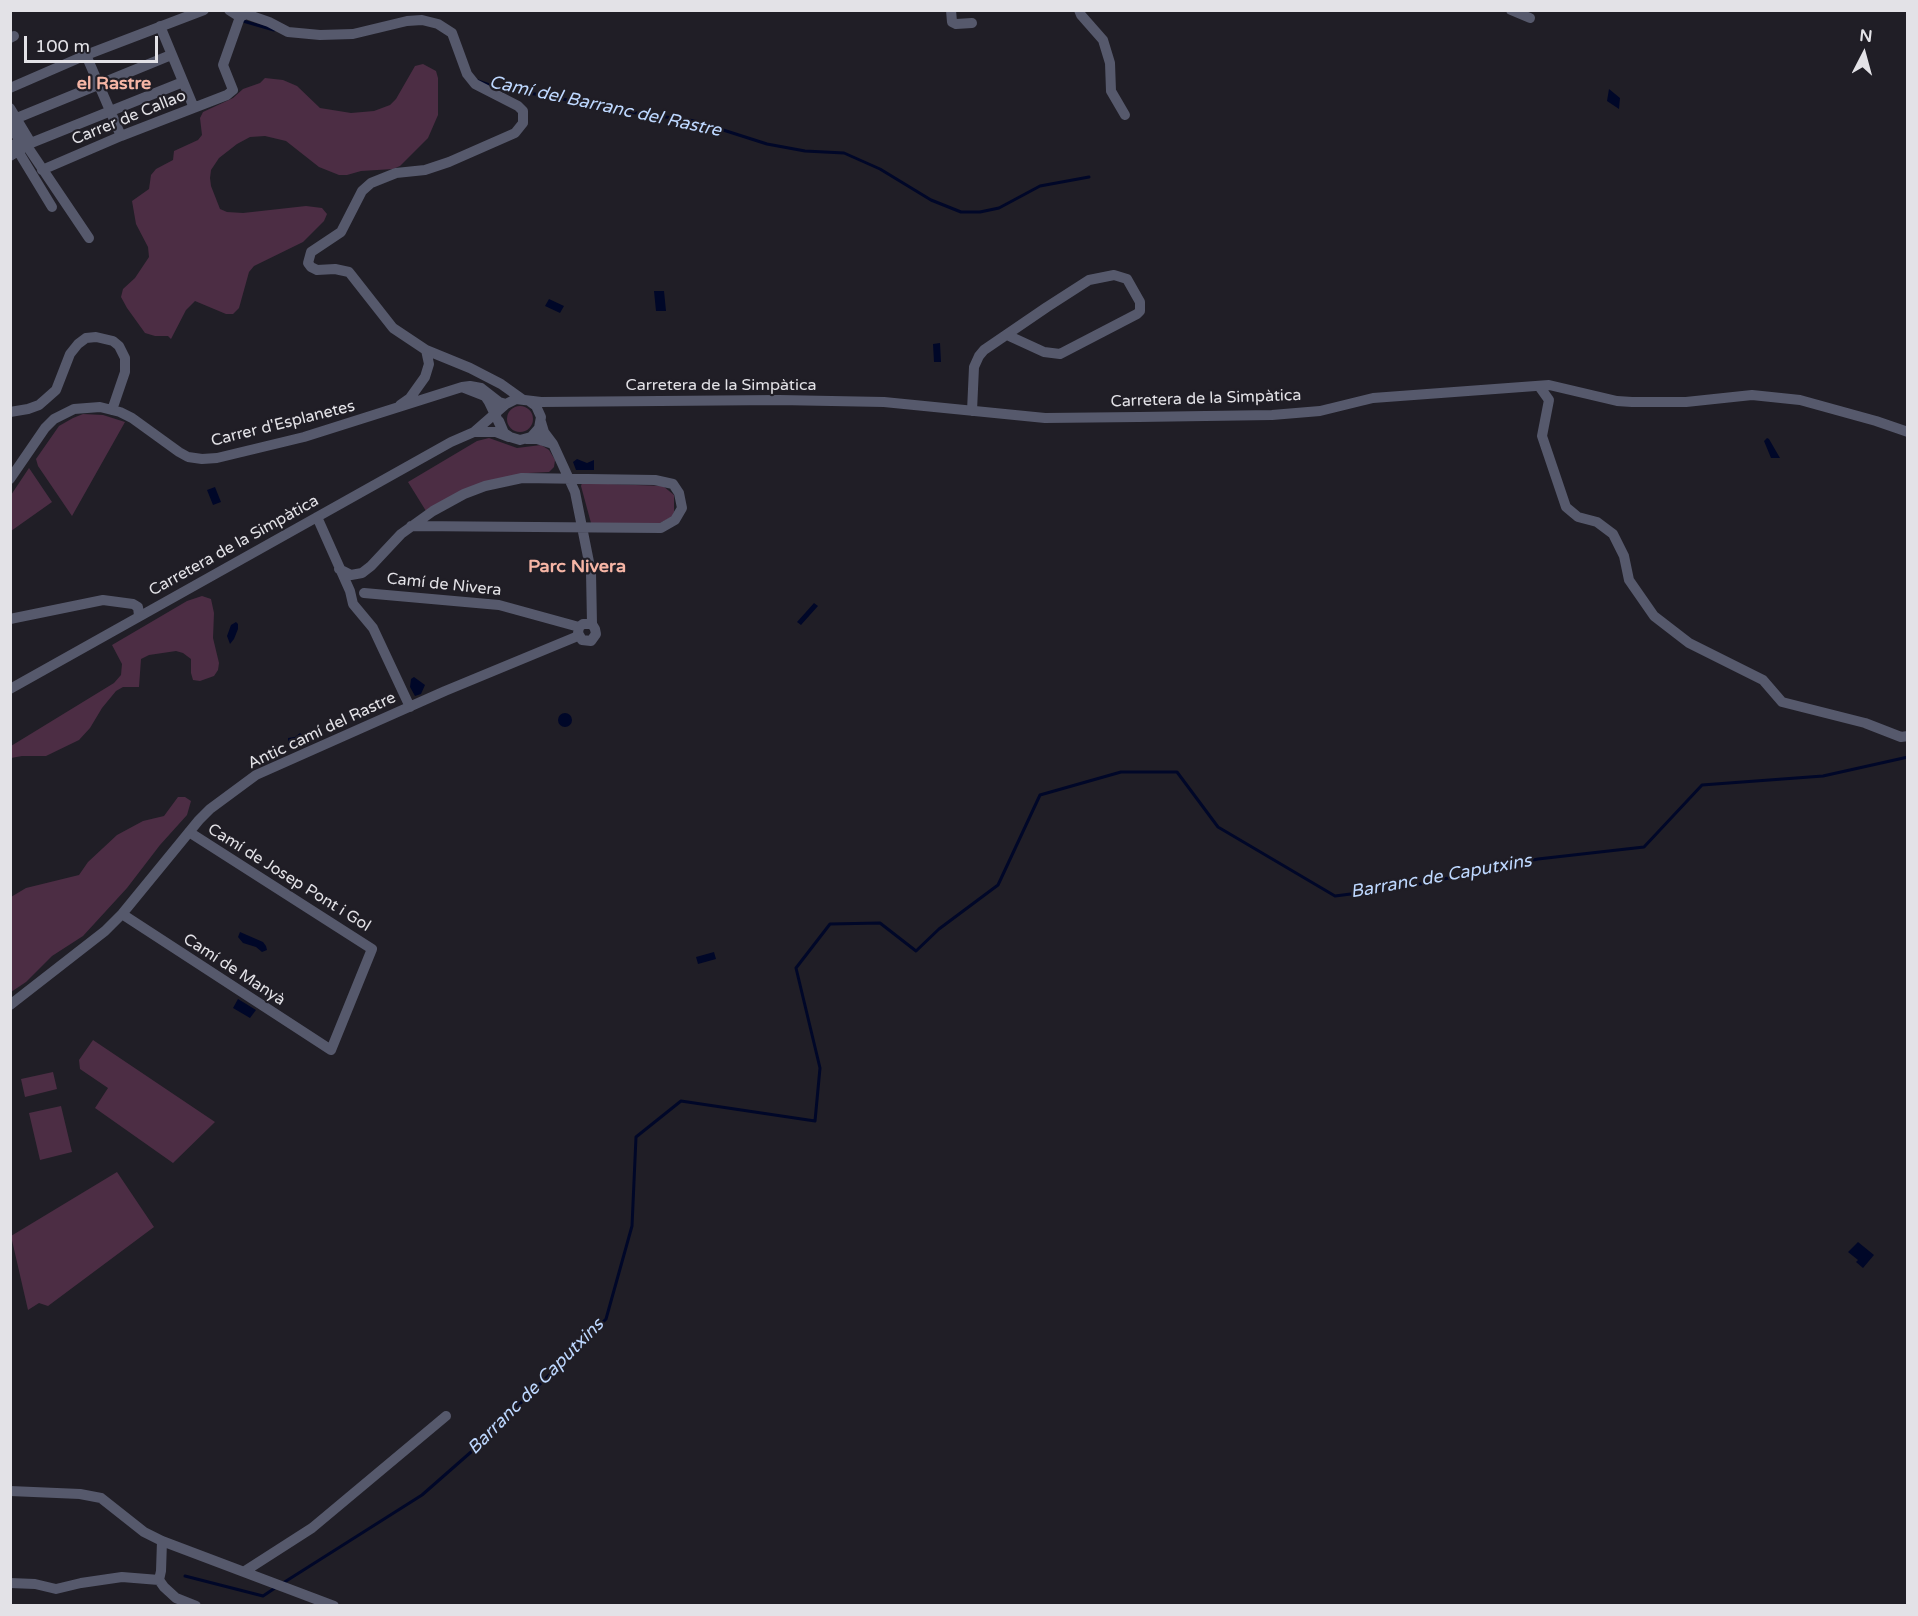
<!DOCTYPE html>
<html>
<head>
<meta charset="utf-8">
<style>
	body { margin:0 }
	#map { position:relative; width:1918px; height:1616px; overflow:hidden; background:#201e26; font-family:"Varela Round",sans-serif }
	canvas { display:block }
	.frame { position:absolute; inset:0; border:12px solid #e3e2e7; pointer-events:none }
	.north { position:absolute; left:1834px; top:24px; width:60px; height:60px; -webkit-text-stroke:4px #201e26; paint-order:stroke; rotate:6deg; font-size:16px; font-weight:700; line-height:24px; text-align:center; color:#e3e2e7 }
	.north::after { content:''; display:block; margin:auto; width:21px; height:27px; background:#e3e2e7; clip-path:polygon(50% 0,100% 100%,50% 72%,0 100%) }
	.scale { position:absolute; left:24px; top:36px; width:134px; height:27px; box-sizing:border-box; border:3px solid #e3e2e7; border-top:0; padding-left:8px; font-size:18px; line-height:21px; white-space:nowrap; color:#e3e2e7; -webkit-text-stroke:4px #201e26; paint-order:stroke }
</style>
</head>
<body>
<div id="map">
<canvas width="1918" height="1616"></canvas>
<div class="frame"></div>
<div class="north">N</div>
<div class="scale">100 m</div>
</div>
<script>
const context = document.querySelector('canvas').getContext('2d');
context.lineJoin = 'round';
function fillPath(path, color) {
  context.fillStyle = color;
  context.fill(path, 'evenodd');
}
function poly(rows) {
  const path = new Path2D();
  for (const r of rows) {
    if (r.length === 3) {
      path.moveTo(r[0] + r[2], r[1]);
      path.arc(r[0], r[1], r[2], 0, 2 * Math.PI);
      continue;
    }
    path.moveTo(r[0], r[1]);
    for (let i = 2; i < r.length; i += 2) path.lineTo(r[i], r[i + 1]);
  }
  return path;
}
function strokePath(path, color, width, dash) {
  context.strokeStyle = color;
  context.lineWidth = width;
  context.lineCap = dash ? 'butt' : 'round';
  context.setLineDash(dash || []);
  context.stroke(path);
}
function drawText(font, color, halo, rows, align = 'center') {
  context.font = font + ' "Varela Round",sans-serif';
  context.lineWidth = 4.5;
  context.setLineDash([]);
  context.textBaseline = 'middle';
  context.strokeStyle = halo;
  context.fillStyle = color;
  for (const [text, x, y, turn = 0] of rows) {
    context.save();
    context.translate(x, y);
    context.rotate((+turn || 0) * Math.PI / 180);
    context.textAlign = isNaN(turn) ? turn : align;
    if (halo) context.strokeText(text, 0, 0);
    context.fillText(text, 0, 0);
    context.restore();
  }
}
const green = poly([
	[423,64,436,71,438,78,438,115,428,138,400,166,393,169,361,171,347,175,339,175,319,167,286,141,265,136,250,137,237,144,219,158,211,170,210,178,211,186,220,209,227,212,243,213,306,206,322,208,327,214,324,221,303,242,254,266,249,272,239,308,233,314,226,314,195,301,186,310,171,339,168,336,155,336,145,333,127,308,121,297,123,289,135,278,149,257,148,247,136,224,132,201,149,189,151,175,156,169,173,160,174,151,198,140,202,135,200,118,203,112,233,98,243,89,260,83,265,78,283,80,297,86,320,108,351,113,374,111,390,105,396,99,415,66],
	[520,419,13],
	[83,414,103,415,125,422,72,516,38,466,36,459,59,426,73,418],
	[489,438,517,448,541,445,549,450,555,460,554,467,549,472,529,473,426,511,408,482,477,441],
	[29,468,52,502,11,531,11,495],
	[582,483,663,486,674,495,674,512,672,517,660,523,591,523,581,486],
	[202,596,211,599,214,613,213,638,219,663,218,670,214,676,200,681,193,680,191,673,191,659,183,653,176,651,149,655,141,659,139,687,123,687,116,691,102,708,90,728,79,740,46,756,22,756,11,758,11,746,114,683,121,675,122,664,112,645,187,601],
	[178,797,185,797,191,801,187,815,160,845,127,888,83,936,52,956,26,982,11,992,11,897,26,888,79,875,88,862,117,835,143,821,164,816],
	[93,1040,215,1122,173,1163,95,1108,108,1088,80,1069,79,1060],
	[53,1072,57,1089,25,1097,21,1079],
	[61,1106,72,1152,40,1160,29,1113],
	[117,1172,154,1227,48,1306,39,1303,28,1310,11,1236]
]);
const water = poly([
	[1609,89,1620,98,1619,109,1607,101],
	[654,291,664,291,666,311,656,311],
	[549,299,564,306,560,313,545,306],
	[940,343,941,362,934,362,933,344],
	[1767,438,1769,439,1780,458,1771,458,1764,441],
	[577,459,587,463,594,460,594,470,576,470,573,462],
	[215,487,221,502,213,505,207,490],
	[814,603,818,606,801,625,797,622],
	[236,622,238,624,238,629,234,639,230,644,227,636,231,625],
	[414,677,425,685,421,694,415,696,410,687,411,679],
	[565,720,7],
	[300,733,304,737,299,745,288,745,288,738,295,737],
	[240,932,263,942,266,946,267,950,262,952,256,947,243,943,238,937],
	[714,952,716,959,698,964,696,957],
	[238,999,256,1010,250,1018,233,1008],
	[1858,1242,1874,1255,1863,1268,1856,1262,1858,1260,1848,1252]
]);
const stream = poly([
	[243,21,274,30],
	[478,81,498,88,559,98,600,108,695,121,767,144,805,151,844,153,880,169,931,200,961,212,980,212,999,208,1040,186,1089,177],
	[185,1576,263,1596,275,1588],
	[283,1583,422,1495,471,1452,606,1319,632,1226,636,1137,681,1101,815,1121,820,1068,796,968,830,924,880,923,916,951,939,929,998,885,1040,795,1121,772,1177,772,1218,827,1335,896,1406,887,1538,859,1644,847,1702,785,1823,776,1908,757]
]);
const minor = poly([
	[229,10,240,17,246,14,269,22,288,32,320,35,353,34,407,21,422,20,438,24,452,33,467,74,475,84,518,106,523,111,523,123,515,133,449,162,425,170,396,173,371,183,362,191,341,232,311,252,308,263,311,267,317,270,335,269,349,272,393,328,426,350,470,368,501,384,522,399],
	[951,10,952,22,956,24,972,23],
	[1079,10,1081,15,1103,40,1110,63,1111,91,1125,115],
	[1511,10,1530,18],
	[160,26,194,108],
	[10,38,14,36],
	[86,55,121,136],
	[10,88,86,55,204,10],
	[10,108,31,143,10,156],
	[17,118,171,55],
	[10,125,20,141,10,147],
	[31,143,183,82],
	[27,146,89,238],
	[18,151,52,207],
	[42,170,121,136,227,95,233,90,223,65,240,17],
	[1539,386,1549,400,1542,436,1566,507,1578,517,1597,522,1613,534,1624,556,1629,580,1654,616,1689,643,1763,680,1782,702,1865,723,1901,737,1908,736],
	[400,405,410,398,425,377,429,364,426,350],
	[972,411,974,367,979,356,984,350,1047,307,1089,280,1114,275,1127,279,1140,302,1140,311,1137,314,1060,354,1044,352,1007,335],
	[10,412,28,409,39,405,47,398,56,390,70,354,78,344,86,338,96,337,113,341,119,346,125,358,125,372,112,410],
	[499,421,504,433,510,437,520,440,531,437,539,428,541,417,536,406,529,401],
	[501,427,489,402,485,396,462,387,470,386,481,388,499,402,506,404],
	[474,432,496,432,509,437],
	[526,439,537,439,553,444,544,432,541,422],
	[553,444,575,492,591,572,592,624,595,629,596,634,591,641,582,640,578,633,579,627,583,624,592,624],
	[10,479,45,428,54,419,74,409,100,407,120,412,132,418,179,452,188,457,202,459,217,458,304,437,462,387],
	[317,517,350,591,353,604,373,628,410,707],
	[339,569,351,575,362,573,371,566,401,534,433,511,464,494,485,486,522,478,655,480,673,484,679,493,682,508,675,520,661,528,411,526],
	[364,593,499,605,579,627],
	[10,619,103,600,133,604,138,607,139,616],
	[10,689,451,442,474,432,506,404,516,399,541,402,779,400,884,402,1045,418,1139,417,1272,415,1320,411,1373,398,1549,385,1617,401,1632,402,1686,402,1752,395,1800,400,1876,421,1908,432],
	[122,914,331,1050,372,949,189,832],
	[10,1005,105,931,122,914,199,820,210,809,256,775,445,691,578,636],
	[10,1491,80,1494,101,1498,144,1532,162,1541,334,1606],
	[245,1571,312,1528,446,1416],
	[159,1580,164,1587,176,1598,196,1606],
	[10,1583,35,1584,56,1589,81,1583,122,1577,159,1580,161,1571,162,1541]
]);
const streetNames = [
	["Carrer de Callao",129,118,-22],
	["Carretera de la Simpàtica",721,386],
	["Carretera de la Simpàtica",1206,399,-2],
	["Carrer d'Esplanetes",283,424,-14],
	["Carretera de la Simpàtica",234,546,-29],
	["Camí de Nivera",444,585,6],
	["Antic camí del Rastre",322,731,-25],
	["Camí de Josep Pont i Gol",289,878,32],
	["Camí de Manyà",234,970,33]
];
const neighbourhoodNames = [
	["el Rastre",114,84],
	["Parc Nivera",577,567]
];
const waterNames = [
	["Camí del Barranc del Rastre",605,107,12],
	["Barranc de Caputxins",1441,877,-10],
	["Barranc de Caputxins",536,1387,-45]
];
fillPath(green, '#4c2d44');
fillPath(water, '#000728');
strokePath(stream, '#000728', 3);
strokePath(minor, '#56596c', 10);
drawText('16px', '#e3e2e7', '#201e26', streetNames);
drawText('bold 18px', '#f6b5a5', '#201e26', neighbourhoodNames);
drawText('italic 18px', '#bed8ff', '#201e26', waterNames);
</script>
</body>
</html>
